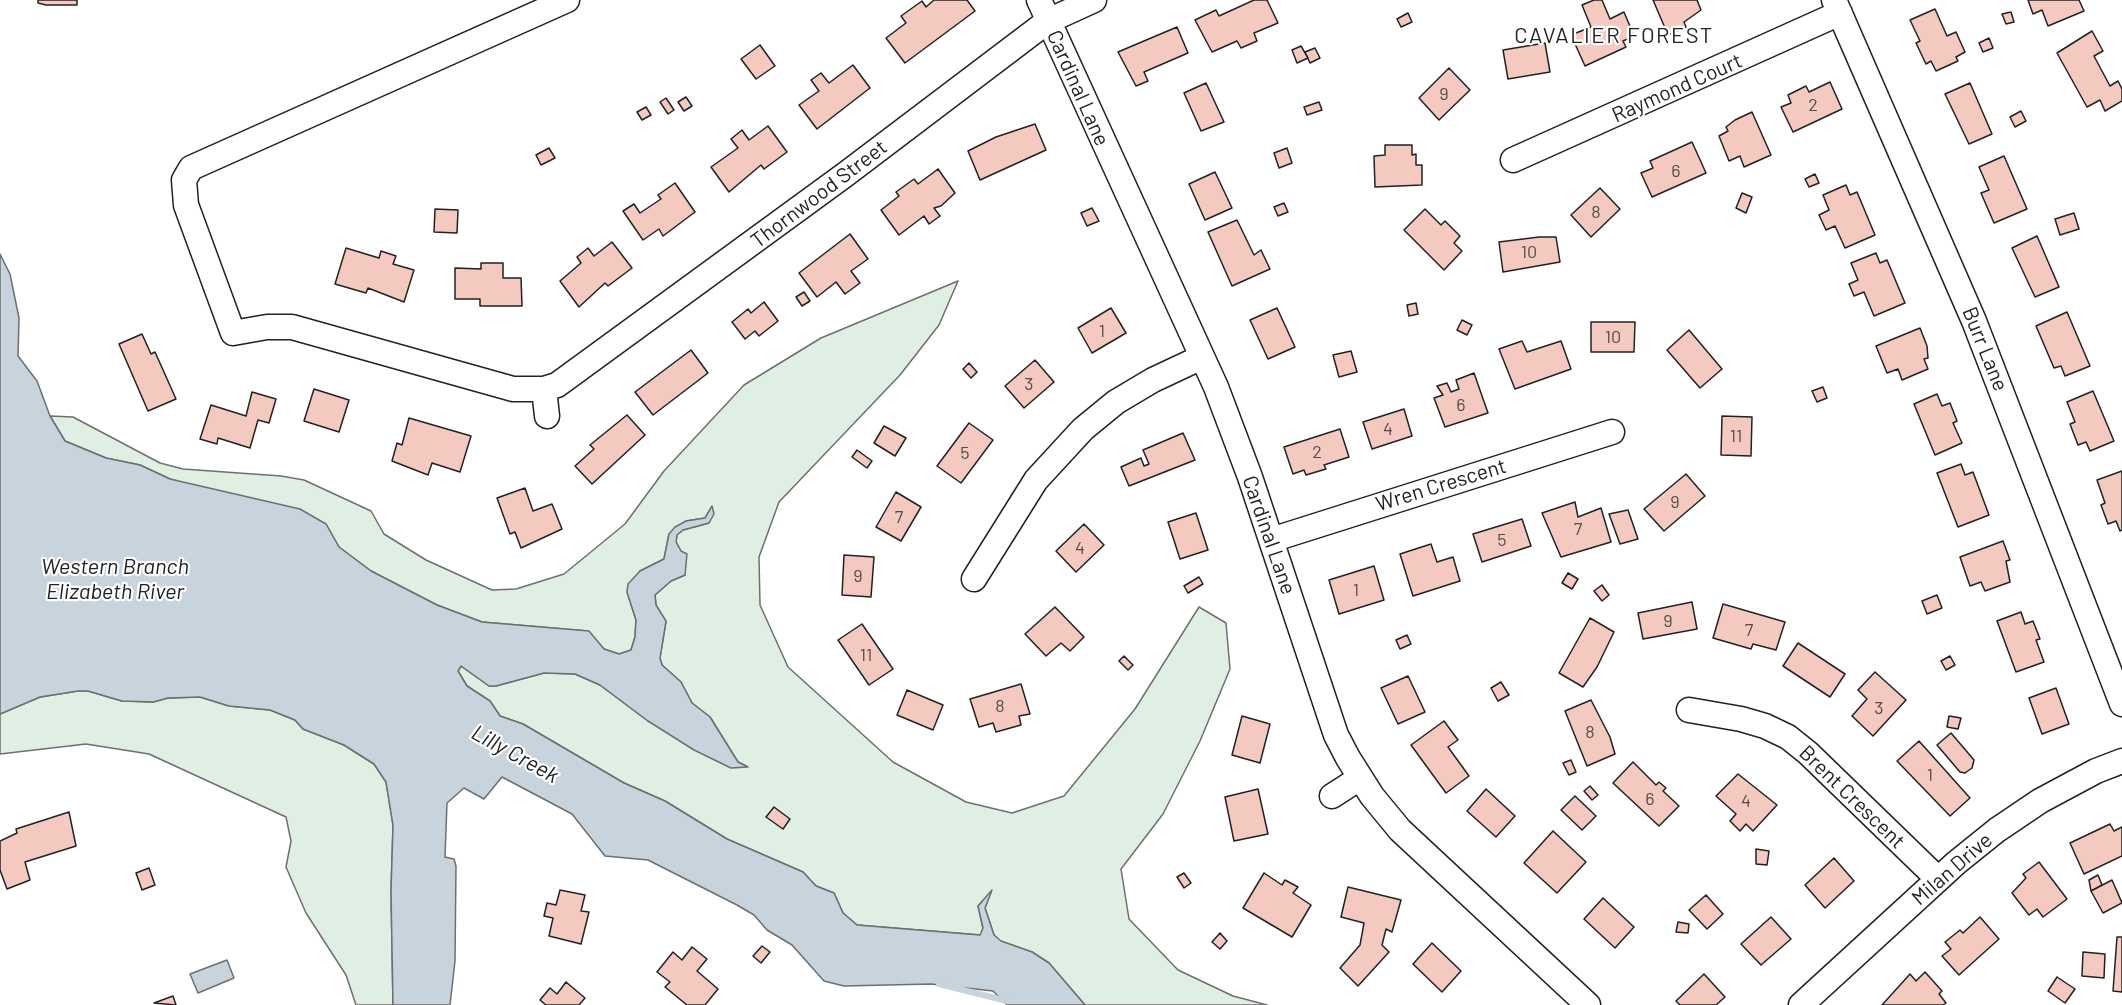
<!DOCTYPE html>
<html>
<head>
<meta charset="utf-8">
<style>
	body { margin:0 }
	canvas { display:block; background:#fff }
</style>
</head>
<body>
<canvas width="2122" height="1005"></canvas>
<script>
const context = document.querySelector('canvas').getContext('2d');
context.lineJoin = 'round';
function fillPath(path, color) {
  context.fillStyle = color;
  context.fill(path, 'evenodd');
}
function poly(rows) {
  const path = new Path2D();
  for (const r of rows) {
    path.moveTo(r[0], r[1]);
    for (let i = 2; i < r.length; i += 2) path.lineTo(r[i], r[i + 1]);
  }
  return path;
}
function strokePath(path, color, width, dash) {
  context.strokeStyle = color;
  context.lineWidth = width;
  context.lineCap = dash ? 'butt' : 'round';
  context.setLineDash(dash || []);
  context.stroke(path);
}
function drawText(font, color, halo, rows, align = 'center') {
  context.font = font + ' Barlow,sans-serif';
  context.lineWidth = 4.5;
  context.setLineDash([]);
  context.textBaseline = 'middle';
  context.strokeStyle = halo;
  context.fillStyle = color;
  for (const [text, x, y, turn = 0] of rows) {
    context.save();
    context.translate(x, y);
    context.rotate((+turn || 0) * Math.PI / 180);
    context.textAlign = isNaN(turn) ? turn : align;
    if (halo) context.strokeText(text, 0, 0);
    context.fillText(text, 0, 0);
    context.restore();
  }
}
const green = poly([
	[958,281,939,325,900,375,779,502,759,557,760,605,788,667,893,762,966,802,1012,813,1064,796,1135,709,1199,607,1226,623,1230,669,1200,741,1163,814,1121,869,1129,919,1178,970,1233,996,1267,1005,1085,1005,1049,963,1032,952,1000,941,994,935,985,908,991,892,978,906,983,928,981,935,857,925,843,913,834,893,816,886,803,872,727,839,665,801,624,783,523,724,500,716,490,701,467,686,458,671,461,666,489,686,496,686,544,673,575,674,600,685,648,721,746,766,738,762,710,717,692,703,681,682,662,665,660,658,666,622,656,605,655,595,671,581,685,575,681,551,676,542,677,535,683,530,709,523,712,507,705,518,686,521,669,534,664,559,640,571,627,592,636,620,635,637,631,650,619,654,604,649,588,631,482,622,437,605,371,571,339,547,326,524,170,479,140,465,106,458,65,441,50,416,73,417,160,463,183,469,281,476,304,480,371,511,384,534,426,560,492,590,516,589,564,574,625,524,664,471,744,385,821,338,958,281],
	[78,691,88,691,122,701,153,702,168,698,200,697,229,706,270,710,295,720,303,729,344,745,374,764,386,782,393,825,391,891,393,1005,356,1005,346,975,306,913,286,867,291,841,286,817,149,754,86,744,0,754,0,714,40,697,78,691]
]);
const water = poly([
	[0,254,10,274,19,318,18,356,37,381,50,416,65,441,106,458,140,465,170,479,300,509,326,524,339,547,371,571,437,605,482,622,589,631,604,649,619,654,631,650,635,637,636,620,627,592,628,584,640,571,664,559,669,534,675,527,686,521,705,518,712,506,714,514,709,523,683,530,677,535,676,542,681,551,687,554,685,575,671,581,655,595,656,605,666,621,660,658,662,665,681,682,692,703,710,717,738,762,748,767,731,768,694,750,648,721,600,685,575,674,544,673,496,686,489,686,461,666,458,671,467,686,490,701,500,716,523,724,624,783,665,801,727,839,803,872,816,886,834,893,843,913,857,925,980,935,983,928,978,906,992,890,985,908,994,935,1001,941,1032,952,1049,963,1085,1005,1007,1005,993,991,931,984,844,986,824,981,792,945,767,930,754,915,737,905,648,860,605,856,572,814,502,777,484,799,464,788,447,803,445,857,454,859,456,866,455,961,450,1005,393,1005,391,891,393,825,386,782,374,764,344,745,303,729,295,720,270,710,229,706,200,697,168,698,153,702,122,701,88,691,78,691,40,697,0,714,0,254],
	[227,960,234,978,198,993,190,974,227,960]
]);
const stream = poly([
	[939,984,1007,1001]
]);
const building = poly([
	[38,0,77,0,77,5,46,5,38,3,38,0],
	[934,0,967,0,975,11,905,63,886,38,906,23,901,16,922,1,926,7,934,0],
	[1254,0,1267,0,1278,23,1254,33,1257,41,1241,48,1237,41,1212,52,1195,20,1216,10,1219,16,1254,0],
	[1594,0,1602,0,1610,19,1624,12,1634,36,1623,41,1626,47,1585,66,1571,35,1591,27,1582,5,1594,0],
	[1653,0,1697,0,1701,10,1684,22,1686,27,1668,35,1653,0],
	[2028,0,2079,0,2084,11,2048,26,2042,10,2033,14,2028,0],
	[1935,9,1947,36,1956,32,1965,52,1956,57,1958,61,1936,71,1931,61,1926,64,1916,43,1920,41,1910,20,1935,9],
	[2011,12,2014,22,2006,24,2002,14,2011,12],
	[1408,13,1412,22,1401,27,1397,19,1408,13],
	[1177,27,1188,53,1144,72,1148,81,1136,86,1118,52,1177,27],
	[2092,31,2103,51,2094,56,2110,86,2118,81,2122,89,2122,101,2105,111,2100,100,2087,107,2057,53,2092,31],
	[1989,38,1993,48,1983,52,1979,43,1989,38],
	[1545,43,1550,72,1508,79,1503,50,1545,43],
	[760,45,775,66,756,79,741,59,760,45],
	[1301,46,1308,58,1297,63,1292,50,1301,46],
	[1315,48,1320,58,1310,63,1305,52,1315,48],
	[853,65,870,88,817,129,799,105,819,91,811,80,821,73,829,83,853,65],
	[1449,68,1470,90,1439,120,1419,98,1449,68],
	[1830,82,1842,109,1793,132,1781,107,1791,103,1788,95,1806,86,1809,92,1830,82],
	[1206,83,1224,122,1201,131,1184,93,1206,83],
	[1970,83,1992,134,1969,144,1945,94,1970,83],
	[686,97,692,106,684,111,678,102,686,97],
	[666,98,674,110,668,114,660,102,666,98],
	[1319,102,1322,110,1307,115,1304,107,1319,102],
	[646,107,651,115,642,120,637,112,646,107],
	[2021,111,2026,121,2015,127,2010,117,2021,111],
	[1752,112,1771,155,1744,167,1740,156,1729,161,1719,136,1728,131,1726,127,1735,120,1752,112],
	[1035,124,1046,150,980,180,968,151,996,137,1035,124],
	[768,126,787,152,764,169,761,165,729,192,711,167,738,148,731,139,742,130,749,140,768,126],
	[1692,142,1706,173,1652,197,1641,173,1653,168,1650,161,1692,142],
	[1385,145,1412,145,1412,155,1416,154,1416,165,1422,165,1422,185,1375,187,1374,156,1385,155,1385,145],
	[549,148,555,158,541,165,536,155,549,148],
	[1287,148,1292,163,1279,168,1274,153,1287,148],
	[2004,156,2027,209,1994,223,1981,193,1989,190,1979,167,2004,156],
	[938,169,955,193,941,206,934,208,940,216,929,224,924,216,899,235,881,210,899,196,896,192,914,179,918,184,938,169],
	[1215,172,1232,208,1205,220,1189,184,1215,172],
	[1815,174,1819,183,1809,187,1805,179,1815,174],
	[675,183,695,212,663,236,659,229,643,240,623,211,634,204,640,213,661,199,658,195,675,183],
	[1846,185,1850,195,1857,192,1875,235,1845,248,1835,226,1826,230,1819,215,1829,210,1823,195,1846,185],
	[1600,188,1620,209,1591,237,1571,215,1600,188],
	[1742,193,1752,197,1746,213,1736,208,1742,193],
	[1284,203,1288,212,1278,216,1274,207,1284,203],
	[1092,208,1099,221,1087,226,1081,213,1092,208],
	[435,209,458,210,457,233,434,232,435,209],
	[1425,209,1441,225,1445,221,1460,236,1454,243,1462,251,1444,270,1404,230,1425,209],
	[2074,213,2079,229,2060,235,2055,219,2074,213],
	[1237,220,1254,255,1261,250,1270,269,1232,286,1208,232,1237,220],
	[850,234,868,259,851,271,860,283,845,294,836,282,817,297,799,273,850,234],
	[2037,236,2059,287,2035,297,2012,248,2037,236],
	[1539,237,1556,237,1560,262,1503,272,1499,242,1539,237],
	[612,242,632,268,608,286,605,283,579,307,560,281,581,263,577,257,588,248,594,256,612,242],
	[346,248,379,258,381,251,396,256,393,264,414,270,404,302,368,288,366,293,335,284,346,248],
	[1876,253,1880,263,1887,260,1905,303,1874,316,1864,292,1854,296,1849,284,1858,280,1851,263,1876,253],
	[481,263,503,263,503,278,521,278,522,306,480,306,480,299,455,299,455,268,481,269,481,263],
	[804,292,810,301,802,306,796,297,804,292],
	[764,302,778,321,759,336,755,331,745,339,732,322,748,309,751,313,764,302],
	[1416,303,1418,314,1409,316,1407,305,1416,303],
	[1111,308,1126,333,1092,353,1078,328,1111,308],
	[1277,308,1295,347,1268,359,1250,320,1277,308],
	[2067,312,2090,366,2065,376,2061,366,2054,368,2036,326,2067,312],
	[1462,320,1472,325,1467,335,1457,330,1462,320],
	[1591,322,1635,322,1634,352,1591,352,1591,322],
	[1920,328,1927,346,1928,358,1924,359,1928,369,1902,380,1898,369,1887,373,1876,346,1920,328],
	[1689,330,1722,369,1700,388,1667,350,1689,330],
	[142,334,151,354,155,352,176,399,148,411,119,344,142,334],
	[1522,341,1527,352,1561,341,1571,369,1515,389,1499,349,1522,341],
	[691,350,708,373,653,415,635,392,691,350],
	[1351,351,1357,372,1339,377,1333,355,1351,351],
	[1035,360,1054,382,1024,408,1005,386,1035,360],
	[969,363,977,372,971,378,963,369,969,363],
	[1474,373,1488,413,1445,427,1434,398,1443,395,1437,386,1447,383,1451,392,1459,389,1456,380,1474,373],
	[1823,387,1827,398,1817,402,1812,391,1823,387],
	[314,389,349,400,339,432,304,421,314,389],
	[2093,391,2114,441,2090,451,2086,442,2078,445,2070,424,2075,422,2067,402,2093,391],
	[252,392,276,399,269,423,258,420,250,448,218,438,217,444,200,439,211,405,246,416,252,392],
	[1937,394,1942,406,1950,403,1957,421,1953,423,1962,443,1935,455,1914,404,1937,394],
	[1404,409,1412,436,1372,449,1363,422,1404,409],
	[627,415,645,435,592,484,575,466,594,449,590,445,627,415],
	[1722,416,1752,417,1751,456,1721,455,1722,416],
	[409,418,471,436,460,472,432,463,428,475,392,461,397,443,402,445,409,418],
	[969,423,993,440,961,483,937,466,969,423],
	[884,426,906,438,895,456,874,443,884,426],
	[1340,429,1349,457,1324,465,1326,469,1306,475,1304,470,1293,474,1284,447,1340,429],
	[1183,433,1195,460,1129,486,1121,467,1141,458,1144,466,1149,464,1143,450,1183,433],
	[857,450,872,461,867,468,852,457,857,450],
	[1961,464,1965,475,1973,472,1989,515,1958,527,1937,473,1961,464],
	[2122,471,2122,530,2120,531,2116,521,2108,524,2101,505,2105,503,2097,480,2122,471],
	[1686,474,1705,496,1664,531,1644,509,1686,474],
	[525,488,533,511,552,504,562,529,521,548,515,532,510,534,497,498,525,488],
	[896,492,921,507,901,541,876,527,896,492],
	[1575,502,1578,517,1601,508,1611,542,1561,557,1542,513,1575,502],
	[1628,510,1638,539,1620,544,1609,514,1628,510],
	[1196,513,1208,550,1180,559,1168,522,1196,513],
	[1522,519,1531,546,1482,562,1473,534,1522,519],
	[1084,524,1104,545,1076,572,1056,551,1084,524],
	[2003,541,2010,560,2006,561,2010,582,1985,591,1981,582,1970,586,1960,557,2003,541],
	[1431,544,1437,562,1453,557,1460,581,1413,596,1400,554,1431,544],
	[844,555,874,557,871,597,842,595,844,555],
	[1374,566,1384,600,1339,614,1329,580,1374,566],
	[1568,573,1578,579,1572,589,1562,583,1568,573],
	[1199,577,1203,584,1188,593,1184,586,1199,577],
	[1602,585,1609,595,1602,601,1594,591,1602,585],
	[1937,595,1942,608,1927,614,1922,601,1937,595],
	[1692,602,1697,629,1643,639,1638,613,1692,602],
	[1723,604,1785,622,1776,650,1753,644,1751,649,1713,638,1723,604],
	[1055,607,1084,637,1070,651,1061,643,1046,656,1025,634,1055,607],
	[2021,612,2025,624,2033,621,2040,639,2036,640,2044,662,2016,672,1997,621,2021,612],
	[1590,618,1614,632,1597,667,1583,687,1559,673,1590,618],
	[862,624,893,669,869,685,838,640,862,624],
	[1407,635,1411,644,1400,649,1396,640,1407,635],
	[1798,643,1845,674,1830,697,1783,666,1798,643],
	[1124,656,1133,665,1128,670,1119,661,1124,656],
	[1950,656,1955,665,1946,670,1941,661,1950,656],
	[1875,672,1906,700,1873,736,1852,716,1867,699,1858,690,1875,672],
	[1408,676,1425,712,1398,724,1381,688,1408,676],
	[1501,682,1509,695,1498,701,1491,688,1501,682],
	[1021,684,1030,714,1019,716,1021,725,996,732,993,723,979,727,970,699,1021,684],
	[2056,688,2069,724,2042,734,2029,698,2056,688],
	[907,690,943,705,933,730,897,715,907,690],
	[1591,700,1610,737,1615,754,1587,766,1565,711,1591,700],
	[1242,716,1270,724,1260,763,1232,755,1242,716],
	[1949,716,1961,718,1958,729,1947,727,1949,716],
	[1444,721,1458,740,1448,747,1469,776,1446,793,1411,745,1444,721],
	[1951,733,1974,760,1972,768,1965,773,1960,772,1937,745,1951,733],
	[1919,741,1970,798,1950,816,1897,761,1919,741],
	[1571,760,1576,772,1569,775,1563,763,1571,760],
	[1633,762,1656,785,1659,782,1666,788,1663,791,1679,806,1659,826,1613,783,1633,762],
	[1738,774,1777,805,1753,831,1746,824,1740,831,1730,821,1736,814,1716,796,1738,774],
	[1590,786,1598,795,1592,800,1584,791,1590,786],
	[1258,789,1268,834,1234,841,1225,797,1258,789],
	[1486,789,1515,816,1496,837,1467,811,1486,789],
	[1575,796,1596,816,1582,830,1561,810,1575,796],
	[774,807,790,819,783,829,766,817,774,807],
	[69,812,76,846,25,862,30,880,7,889,0,870,0,841,17,833,16,829,69,812],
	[2110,824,2114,831,2122,827,2122,856,2084,874,2070,843,2110,824],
	[1553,831,1586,862,1557,893,1524,863,1553,831],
	[1756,849,1769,851,1767,865,1756,864,1756,849],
	[1834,858,1854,881,1825,908,1805,885,1834,858],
	[2039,862,2067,899,2043,917,2037,909,2029,915,2012,893,2026,878,2023,874,2039,862],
	[149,868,155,885,142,890,136,873,149,868],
	[1184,873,1191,883,1184,888,1177,877,1184,873],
	[1264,873,1282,885,1285,880,1298,887,1293,893,1311,905,1292,937,1243,908,1264,873],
	[2098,875,2102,885,2091,891,2089,880,2098,875],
	[2112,880,2122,903,2103,913,2091,891,2112,880],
	[1348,887,1401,900,1392,932,1386,929,1382,945,1389,952,1358,986,1340,968,1360,945,1364,923,1341,917,1348,887],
	[560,890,585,895,581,911,589,912,581,944,549,936,553,918,544,916,547,903,556,905,560,890],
	[1706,895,1723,914,1707,929,1689,910,1706,895],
	[1603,898,1634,927,1615,948,1584,919,1603,898],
	[1771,917,1791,939,1761,965,1741,944,1771,917],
	[1980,917,1999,939,1959,975,1942,956,1951,949,1945,942,1960,930,1963,933,1980,917],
	[1678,922,1689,924,1688,933,1676,932,1678,922],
	[1220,933,1227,941,1220,949,1212,942,1220,933],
	[2117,937,2122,937,2122,992,2113,991,2117,937],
	[1432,943,1461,971,1442,992,1413,964,1432,943],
	[762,946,770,952,761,963,753,956,762,946],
	[692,947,707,959,697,971,718,989,705,1005,687,1005,665,987,670,982,657,972,673,952,682,960,692,947],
	[2083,952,2105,954,2104,978,2082,976,2083,952],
	[1925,972,1942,991,1939,994,1946,1003,1943,1005,1882,1005,1910,974,1916,981,1925,972],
	[1704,974,1725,997,1716,1005,1680,1005,1676,1001,1704,974],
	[2057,977,2075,989,2065,1003,2048,991,2057,977],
	[566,982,585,998,579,1005,546,1005,540,1000,550,988,557,994,566,982],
	[173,996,176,1005,154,1003,173,996]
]);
const minor = poly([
	[567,0,191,168,184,180,186,205,233,333,267,327,292,327,513,389,544,389,557,385,846,174,1048,21,1094,0],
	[1039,0,1216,387,1250,477,1336,735,1348,758,1372,796,1400,830,1588,1005],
	[1834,0,1974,321,2122,704],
	[1513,160,1840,13],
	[544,389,547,416],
	[1271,540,1612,432],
	[974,579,1036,480,1083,429,1116,402,1153,380,1202,357],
	[1689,710,1741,719,1765,726,1788,737,1808,753,1938,879],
	[1332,796,1360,778],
	[1801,1005,1956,863,1997,830,2040,801,2096,771,2122,761]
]);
const numberNames = [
	["9",1444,94],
	["2",1813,105],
	["6",1676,171],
	["8",1596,212],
	["10",1529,252],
	["1",1102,331],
	["10",1613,337],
	["3",1029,384],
	["6",1461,405],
	["4",1388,429],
	["11",1736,436],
	["2",1317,452],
	["5",965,453],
	["9",1675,502],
	["7",899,517],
	["7",1578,529],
	["5",1502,540],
	["4",1080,548],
	["9",858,576],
	["1",1356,590],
	["9",1668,621],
	["7",1749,630],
	["11",866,655],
	["8",1000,706],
	["3",1879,708],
	["8",1590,732],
	["1",1930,775],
	["6",1650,799],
	["4",1746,801]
];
const streetNames = [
	["Cardinal Lane",1078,88,66],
	["Raymond Court",1677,88,-24],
	["Thornwood Street",819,194,-37],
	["Burr Lane",1985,349,68],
	["Wren Crescent",1441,485,-17],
	["Cardinal Lane",1269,535,71],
	["Brent Crescent",1852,797,44],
	["Milan Drive",1952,869,-41]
];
const neighbourhoodNames = [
	["CAVALIER FOREST",1614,36]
];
const waterNames = [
	["Western Branch",115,567],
	["Elizabeth River",115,592],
	["Lilly Creek",515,754,29]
];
fillPath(green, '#e0efe3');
strokePath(green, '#6f6f6f', 1.5);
fillPath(water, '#c7d3dd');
strokePath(water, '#6f6f6f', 1.5);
strokePath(stream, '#c7d3dd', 6);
fillPath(building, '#f3c9c0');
strokePath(building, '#222', 1.5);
strokePath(minor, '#222', 27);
strokePath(minor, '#fff', 24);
drawText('18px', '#564c4a', null, numberNames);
drawText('21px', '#222', '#fff', streetNames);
context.letterSpacing = '1.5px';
drawText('22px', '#222', '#fff', neighbourhoodNames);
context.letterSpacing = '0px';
drawText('italic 22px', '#222', '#fff', waterNames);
</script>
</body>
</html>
